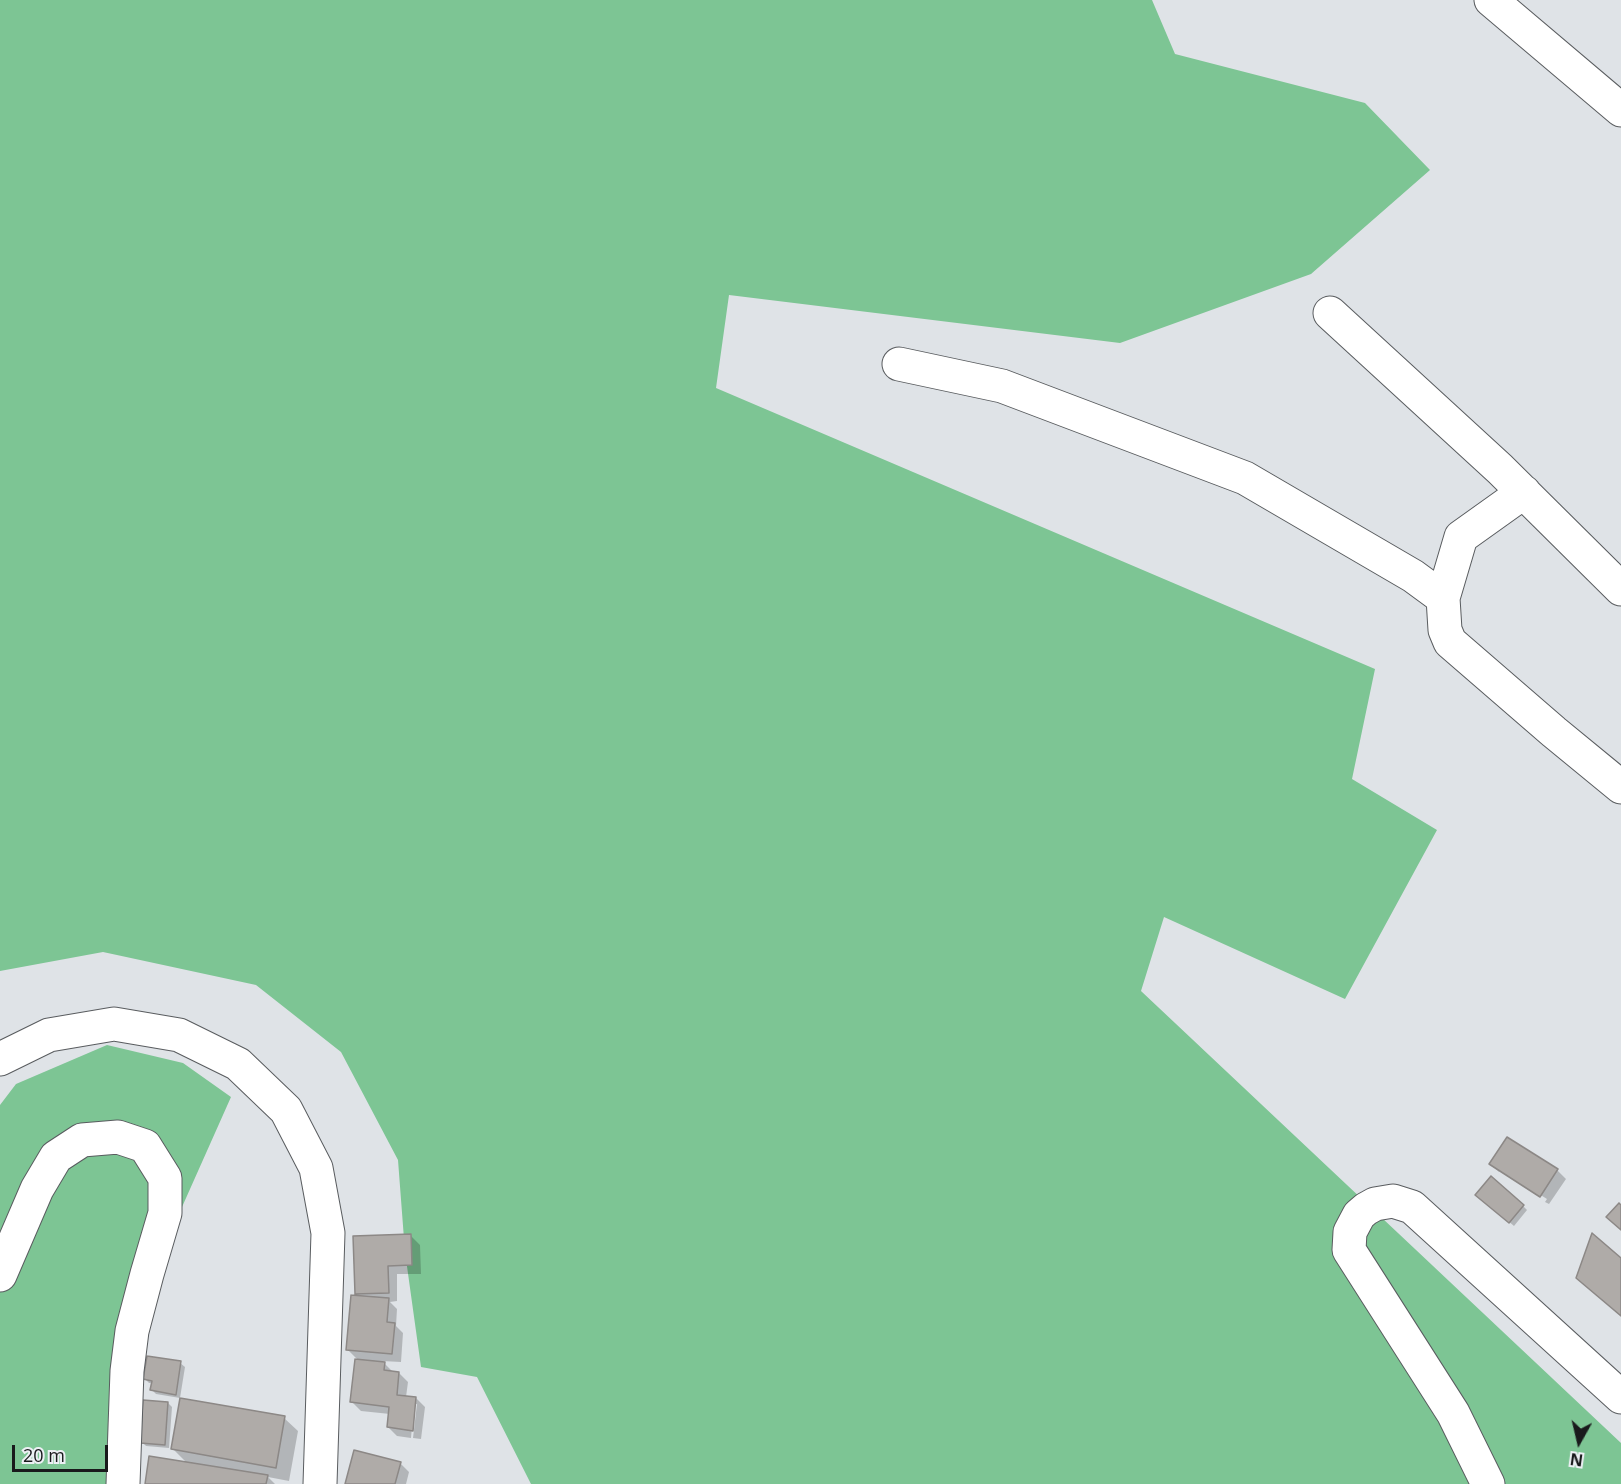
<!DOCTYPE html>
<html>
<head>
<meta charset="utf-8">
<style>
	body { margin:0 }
	#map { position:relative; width:1621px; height:1484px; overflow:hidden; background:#dfe3e7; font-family:"Open Sans",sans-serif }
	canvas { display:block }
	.north { position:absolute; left:1549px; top:1412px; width:60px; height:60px; -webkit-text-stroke:4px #ecf0f4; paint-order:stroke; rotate:188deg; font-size:16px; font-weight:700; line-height:24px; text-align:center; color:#191a1c }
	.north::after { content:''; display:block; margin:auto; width:21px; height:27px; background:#191a1c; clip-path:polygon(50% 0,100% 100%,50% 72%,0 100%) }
	.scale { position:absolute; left:12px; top:1445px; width:96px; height:27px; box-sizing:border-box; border:3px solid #191a1c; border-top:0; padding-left:8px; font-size:18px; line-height:21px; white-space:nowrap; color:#191a1c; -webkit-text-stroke:4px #ecf0f4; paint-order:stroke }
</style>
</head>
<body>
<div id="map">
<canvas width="1621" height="1484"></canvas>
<div class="north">N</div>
<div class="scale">20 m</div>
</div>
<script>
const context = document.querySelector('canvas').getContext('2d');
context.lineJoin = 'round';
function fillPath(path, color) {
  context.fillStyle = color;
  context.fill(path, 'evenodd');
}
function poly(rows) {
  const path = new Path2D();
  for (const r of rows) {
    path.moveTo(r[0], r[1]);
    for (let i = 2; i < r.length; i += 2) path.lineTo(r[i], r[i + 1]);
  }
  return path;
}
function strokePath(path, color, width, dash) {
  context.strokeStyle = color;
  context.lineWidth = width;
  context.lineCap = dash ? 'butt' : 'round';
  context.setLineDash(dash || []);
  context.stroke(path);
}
const forest = poly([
	[0,0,1152,0,1175,54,1365,103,1430,170,1311,274,1120,343,729,295,716,388,1375,669,1352,779,1437,830,1345,999,1164,917,1141,991,1621,1443,1621,1484,531,1484,477,1377,421,1367,405,1252,398,1160,341,1052,256,985,103,952,0,971],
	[107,1045,183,1063,231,1097,178,1216,113,1430,116,1484,0,1484,0,1105,16,1084]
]);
const shadow = poly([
	[1491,1164,1557,1170,1566,1179,1549,1204,1545,1202,1547,1199,1499,1169,1499,1172],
	[1481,1198,1523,1206,1527,1210,1514,1226],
	[411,1236,420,1245,421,1274,397,1274,397,1301,390,1302,397,1309,396,1326,403,1333,401,1362,382,1361,393,1372,399,1373,408,1382,406,1397,416,1398,425,1407,421,1439,413,1438,417,1404,414,1404,411,1438,397,1436,388,1427,390,1414,361,1411,352,1402,357,1359,348,1350,360,1297,356,1293],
	[180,1363,185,1367,180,1398,156,1394,152,1390,153,1383,149,1383,145,1379],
	[168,1403,172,1407,169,1448,146,1446,142,1442],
	[284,1418,298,1431,289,1481,268,1477,275,1484,146,1484,187,1463,173,1449],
	[400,1463,409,1472,406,1484,346,1484]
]);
const building = poly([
	[1507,1137,1558,1169,1540,1197,1489,1164,1507,1137],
	[1491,1176,1524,1205,1509,1223,1475,1195,1491,1176],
	[1619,1203,1621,1205,1621,1230,1606,1217,1619,1203],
	[1592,1233,1621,1258,1621,1316,1576,1278,1592,1233],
	[411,1234,412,1265,388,1266,389,1293,355,1294,353,1236,411,1234],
	[351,1295,389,1298,387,1322,395,1323,392,1354,346,1350,351,1295],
	[147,1356,181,1361,176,1395,150,1390,152,1381,143,1379,147,1356],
	[355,1359,385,1362,384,1370,399,1372,397,1395,416,1397,413,1431,387,1427,389,1407,350,1402,355,1359],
	[180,1398,285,1416,276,1468,171,1449,180,1398],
	[143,1400,168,1402,165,1445,140,1443,143,1400],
	[354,1450,401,1462,395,1484,345,1484,354,1450],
	[149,1456,268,1475,266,1484,145,1484,149,1456]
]);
const minor = poly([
	[1491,0,1621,110],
	[1330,313,1500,469,1621,589],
	[899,364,1002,386,1245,478,1413,576,1443,598,1445,630,1450,642,1554,732,1621,787],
	[1443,598,1461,537,1524,492],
	[0,1059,49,1035,114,1024,179,1035,238,1064,286,1110,316,1168,328,1233,320,1484],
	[0,1275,37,1189,56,1157,82,1140,118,1137,145,1146,165,1178,165,1213,147,1274,132,1331,127,1371,123,1484],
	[1488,1484,1453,1413,1349,1250,1350,1232,1359,1215,1366,1209,1375,1204,1393,1201,1412,1207,1621,1397]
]);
fillPath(forest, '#7dc594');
fillPath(shadow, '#0003');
fillPath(building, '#afaba8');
strokePath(building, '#8c8886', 1.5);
strokePath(minor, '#595c5f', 35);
strokePath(minor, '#fff', 33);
</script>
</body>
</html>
